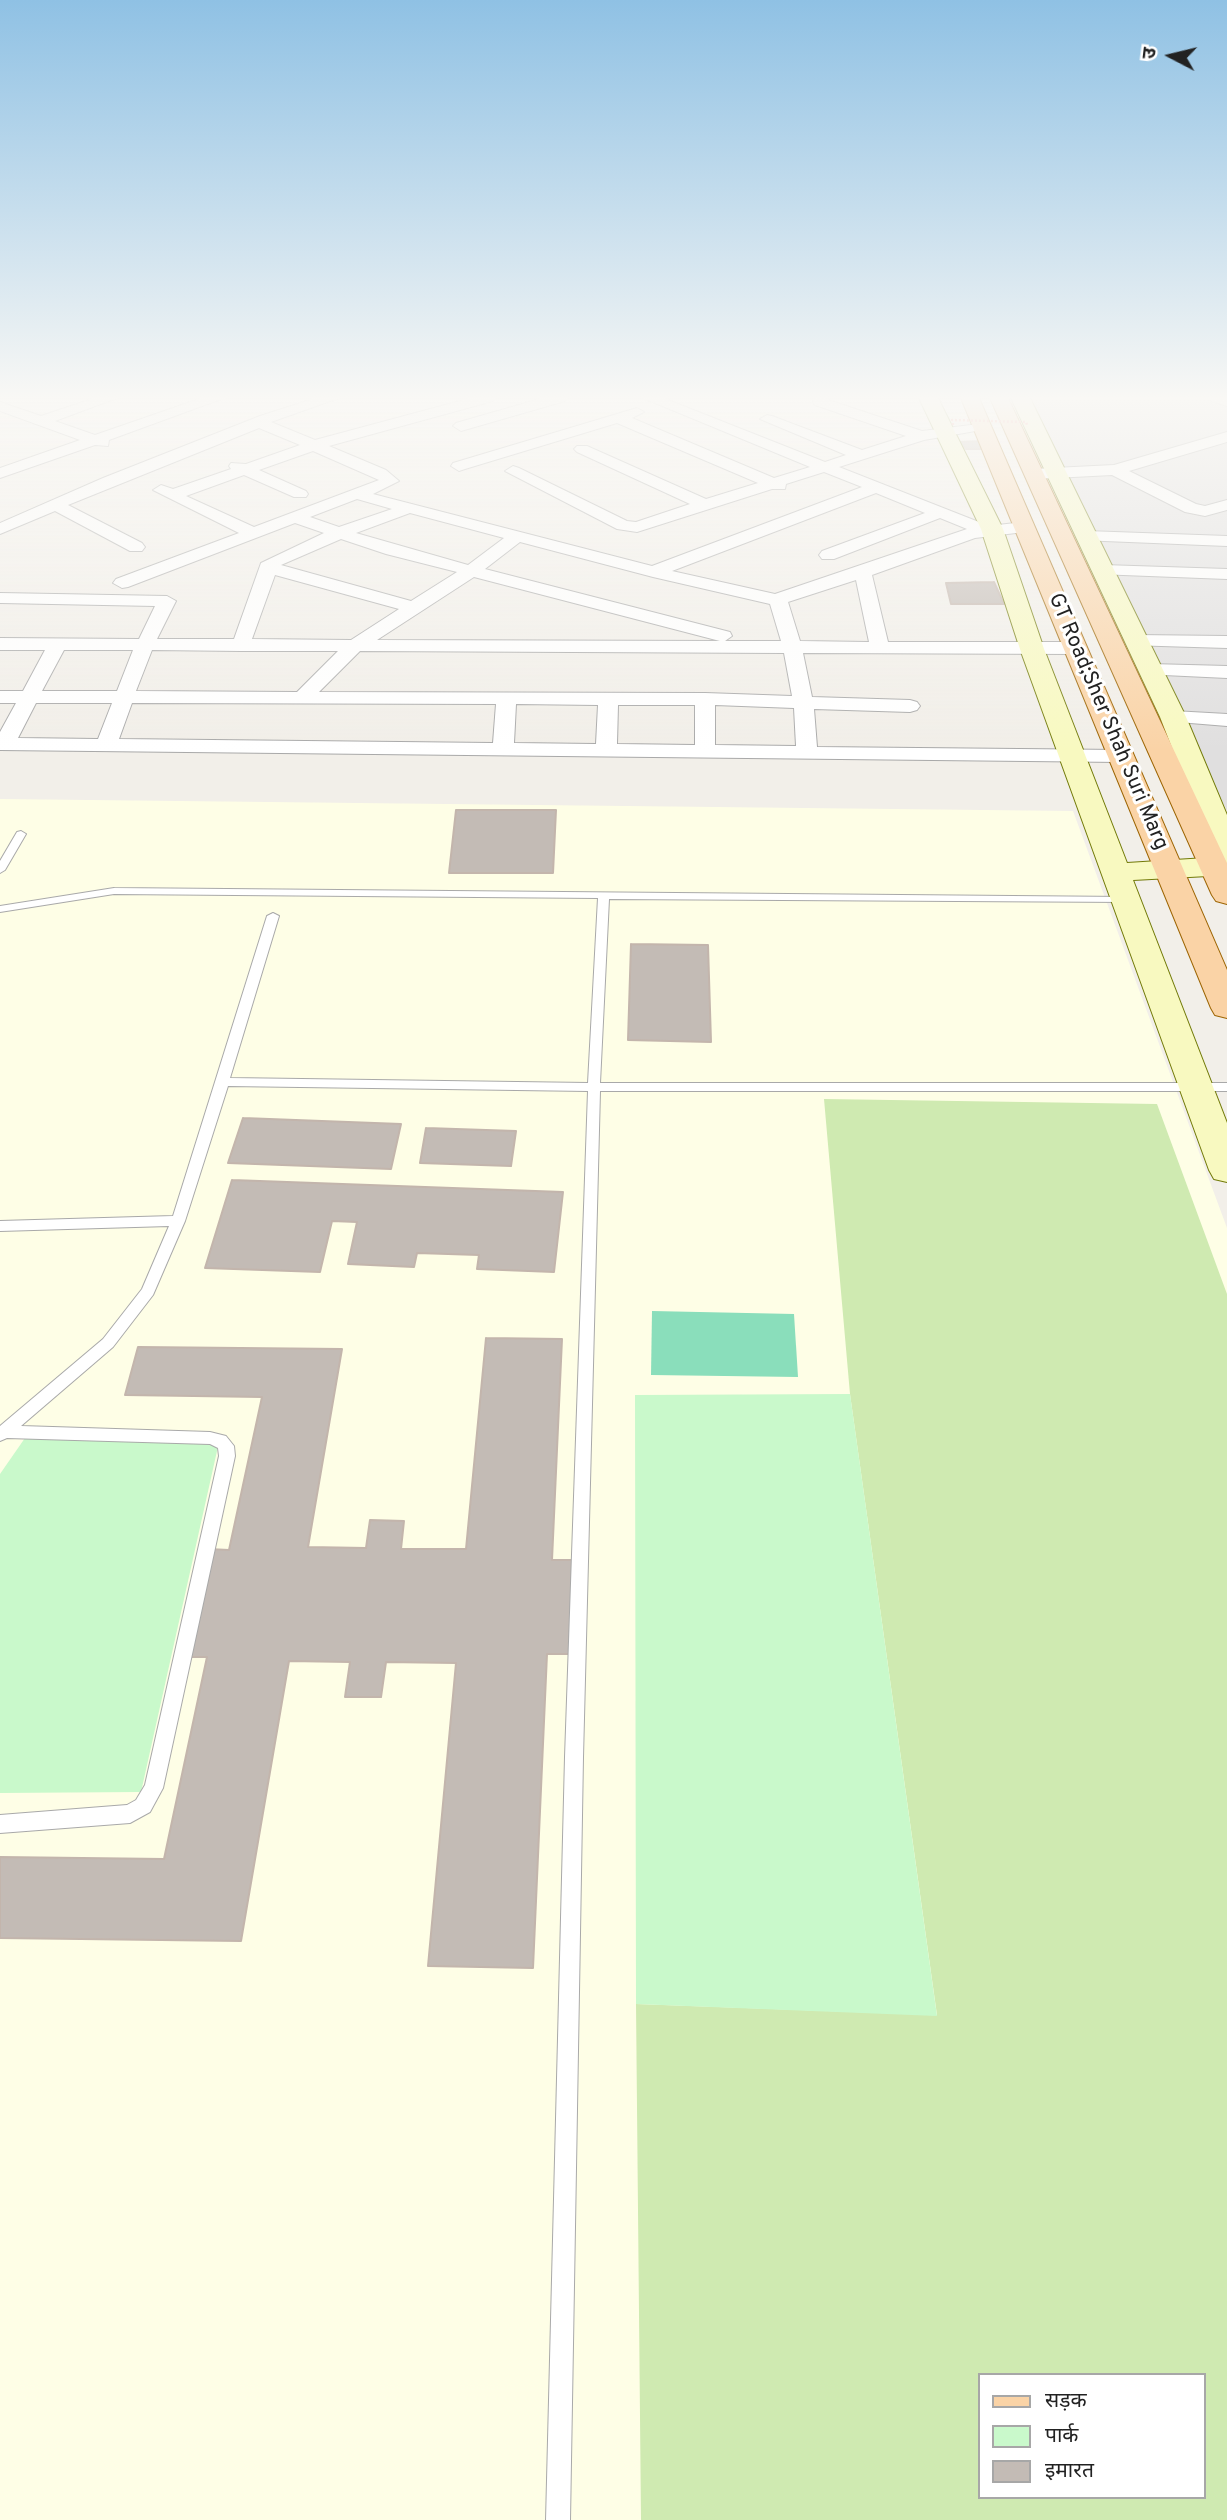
<!DOCTYPE html>
<html>
<head>
<meta charset="utf-8">
<style>
	body { margin:0 }
	#map { position:relative; width:1227px; height:2520px; overflow:hidden; background:#f2efe9; font-family:Overpass,"Noto Sans Devanagari",sans-serif }
	canvas { display:block }
	.legend { position:absolute; left:978px; top:2373px; width:228px; height:126px; box-sizing:border-box; background:#fff; border:2px solid #a7a7a7; margin:0; padding:9px 12px; list-style:none; font-size:21px; color:#222 }
	.legend li { display:flex; align-items:center; gap:14px; height:35px }
	.legend b { width:35px; border:2px solid #a7a7a7 }
	.north { position:absolute; left:1136px; top:21px; width:70px; height:70px; -webkit-text-stroke:5px #fff; paint-order:stroke; rotate:277deg; font-size:19px; font-weight:700; line-height:28px; text-align:center; color:#222 }
	.north::after { content:''; display:block; margin:auto; width:24px; height:32px; background:#222; clip-path:polygon(50% 0,100% 100%,50% 72%,0 100%) }
</style>
</head>
<body>
<div id="map">
<canvas width="1227" height="2520"></canvas>
<ul class="legend">
<li><b style="height:9px;background:#fad3a6"></b>सड़क</li>
<li><b style="height:19px;background:#c9f9cb"></b>पार्क</li>
<li><b style="height:19px;background:#c3bbb5"></b>इमारत</li>
</ul>
<div class="north">उ</div>
</div>
<script>
const context = document.querySelector('canvas').getContext('2d');
context.lineJoin = 'round';
function fillPath(path, color) {
  context.fillStyle = color;
  context.fill(path, 'evenodd');
}
function poly(rows) {
  const path = new Path2D();
  for (const r of rows) {
    path.moveTo(r[0], r[1]);
    for (let i = 2; i < r.length; i += 2) path.lineTo(r[i], r[i + 1]);
  }
  return path;
}
function strokePath(path, color, width, dash) {
  context.strokeStyle = color;
  context.lineWidth = width;
  context.lineCap = dash ? 'butt' : 'round';
  context.setLineDash(dash || []);
  context.stroke(path);
}
function drawText(font, color, halo, rows, align = 'center') {
  context.font = font + ' Overpass,sans-serif';
  context.lineWidth = 6;
  context.setLineDash([]);
  context.textBaseline = 'middle';
  context.strokeStyle = halo;
  context.fillStyle = color;
  for (const [text, x, y, turn = 0] of rows) {
    context.save();
    context.translate(x, y);
    context.rotate((+turn || 0) * Math.PI / 180);
    context.textAlign = isNaN(turn) ? turn : align;
    if (halo) context.strokeText(text, 0, 0);
    context.fillText(text, 0, 0);
    context.restore();
  }
}
const residential = poly([
	[1025,398,1227,398,1227,811]
]);
const education = poly([
	[0,799,1073,811,1227,1228,1227,2520,0,2520],
	[980,2375,1204,2375,1204,2497,980,2497]
]);
const grass = poly([
	[824,1099,1157,1104,1227,1294,1227,2520,641,2520,636,2004,937,2015,850,1394],
	[980,2375,1204,2375,1204,2497,980,2497]
]);
const park = poly([
	[850,1394,937,2016,636,2004,635,1395],
	[25,1438,219,1442,141,1792,0,1793,0,1474]
]);
const pitch = poly([
	[652,1311,794,1314,798,1377,651,1375]
]);
const building = poly([
	[979,441,982,449,966,449,960,442,979,441],
	[994,582,1004,604,951,604,946,583,994,582],
	[456,810,556,810,553,873,449,873,456,810],
	[631,944,708,945,711,1042,628,1040,631,944],
	[243,1118,401,1124,391,1169,228,1163,243,1118],
	[426,1128,516,1131,511,1166,420,1163,426,1128],
	[232,1180,563,1192,554,1272,477,1269,479,1255,417,1253,414,1267,348,1264,357,1222,332,1221,320,1272,205,1268,232,1180],
	[486,1338,562,1339,552,1560,575,1560,572,1654,547,1654,533,1968,428,1966,456,1663,386,1662,381,1697,345,1697,350,1662,289,1661,241,1941,0,1938,0,1857,164,1859,207,1657,185,1657,208,1549,229,1550,262,1397,125,1395,138,1347,342,1349,308,1547,366,1548,370,1520,404,1521,401,1549,466,1549,486,1338]
]);
const lane = poly([
	[21,831,26,834,5,870,0,873,0,861,17,832,21,831],
	[114,888,1125,897,1129,898,1129,902,609,899,600,1083,1227,1083,1227,1091,600,1091,583,1757,570,2520,546,2520,565,1757,588,1091,228,1086,185,1221,153,1295,113,1347,21,1426,210,1432,226,1436,234,1446,235,1456,163,1788,150,1812,130,1823,0,1833,0,1815,127,1805,136,1800,145,1785,219,1456,218,1448,210,1444,7,1438,0,1441,0,1426,103,1339,142,1289,169,1226,0,1231,0,1221,173,1216,267,916,273,913,279,916,230,1078,588,1083,598,898,114,894,0,912,0,906,114,888]
]);
const street = poly([
	[95,398,117,398,55,421,95,435,202,398,224,398,109,440,108,446,95,445,0,478,0,468,80,440,0,411,0,402,41,416,95,398],
	[316,398,339,398,271,422,315,440,471,398,495,398,493,401,329,446,386,470,399,481,373,494,652,566,862,487,824,472,786,484,785,489,772,489,637,532,617,529,505,471,513,466,519,468,627,521,636,522,690,504,577,452,574,449,577,446,587,446,706,499,758,483,617,423,465,469,459,471,451,466,453,463,637,408,644,412,632,418,774,478,810,467,643,398,663,398,825,462,846,455,760,419,767,415,772,416,862,450,906,436,815,405,813,402,815,399,825,399,922,431,987,423,990,426,987,429,924,440,839,467,989,526,1024,522,1032,527,1024,532,975,538,872,575,888,642,1075,642,1084,648,1075,654,803,653,812,697,910,700,917,702,920,706,917,710,910,712,814,709,817,747,1120,750,1127,752,1130,756,1127,760,1120,762,0,750,0,732,16,703,0,703,0,691,23,691,45,650,0,650,0,638,139,639,155,606,0,603,0,593,167,596,176,601,157,639,234,639,261,563,324,533,295,523,128,587,122,588,113,583,116,579,239,533,153,490,161,485,173,489,231,469,229,466,231,463,246,464,300,445,259,428,68,505,142,543,145,547,142,551,130,551,55,511,0,534,0,523,103,478,260,416,316,398],
	[313,451,379,480,254,527,186,496,244,475,294,497,306,497,308,494,306,491,259,470,313,451],
	[876,493,925,513,822,551,819,555,822,559,834,559,940,518,967,529,775,594,672,571,876,493],
	[357,499,392,509,339,527,310,517,357,499],
	[410,513,504,538,468,565,356,533,410,513],
	[341,539,386,554,457,572,411,601,281,565,341,539],
	[520,542,653,577,770,604,781,641,725,641,732,636,730,632,485,569,520,542],
	[275,575,399,609,351,640,252,639,275,575],
	[474,577,716,640,720,641,377,640,474,577],
	[856,580,869,642,800,641,788,602,856,580],
	[64,650,133,650,117,691,42,691,64,650],
	[152,650,241,651,338,651,297,692,136,691,152,650],
	[360,651,784,653,792,696,705,693,319,692,360,651],
	[36,703,112,703,98,739,18,738,36,703],
	[132,703,496,704,493,743,119,739,132,703],
	[516,704,598,705,596,744,514,743,516,704],
	[618,705,695,705,695,745,617,744,618,705],
	[715,705,794,708,796,746,715,745,715,705],
	[543,398,567,398,565,401,461,431,453,426,456,423,543,398],
	[1209,398,1227,398,1227,406,1211,401,1209,398],
	[1227,432,1227,442,1129,471,1196,504,1205,506,1227,500,1227,510,1205,516,1185,512,1112,475,1034,479,1026,474,1034,469,1114,465,1227,432],
	[1086,531,1227,536,1227,546,1080,540,1078,536,1086,531],
	[1103,565,1227,569,1227,579,1097,574,1094,570,1097,566,1103,565],
	[1135,635,1227,636,1227,648,1128,645,1126,641,1135,635],
	[1150,664,1227,666,1227,678,1143,674,1140,670,1143,666,1150,664],
	[1173,711,1227,714,1227,726,1166,721,1163,717,1166,713,1173,711]
]);
const secondary = poly([
	[919,398,938,398,1003,529,1044,649,1127,863,1222,857,1217,856,1212,850,1160,717,1011,398,1030,398,1186,717,1227,815,1227,875,1133,880,1227,1123,1227,1182,1214,1179,1209,1170,1020,649,981,529,919,398]
]);
const primary = poly([
	[961,398,979,398,1227,970,1227,1018,1215,1015,1211,1008,961,398],
	[990,398,1008,398,1227,863,1227,904,1216,901,1212,895,990,398]
]);
const pathBridge = poly([
	[953,425,952,420,1026,422,1027,425]
]);
const farStreetnames = [
	["GT Road;Sher Shah Suri Marg",1107,722,67]
];
fillPath(residential, '#e0dfdf');
fillPath(education, '#fefee6');
fillPath(grass, '#cfeab1');
fillPath(park, '#c9f9cb');
fillPath(pitch, '#8adebb');
fillPath(building, '#c3bbb5');
strokePath(building, '#c3b5ac', 2);
strokePath(lane, '#a9a9a9', 2);
strokePath(street, '#a9a9a9', 2);
strokePath(secondary, '#727a08', 2);
strokePath(primary, '#9d6503', 2);
fillPath(lane, '#fff');
fillPath(street, '#fff');
fillPath(secondary, '#f8f9c0');
fillPath(primary, '#fad3a6');
strokePath(pathBridge, '#f77e75', 2.5, [2, 2]);
const sky = context.createLinearGradient(0, 0, 0, 751);
sky.addColorStop(0, '#8fc1e4');
sky.addColorStop(0.53, '#f9f8f5');
sky.addColorStop(1, '#f9f8f500');
context.fillStyle = sky;
context.fillRect(0, 0, 1227, 751);
drawText('21px', '#222', '#fff', farStreetnames);
</script>
</body>
</html>
